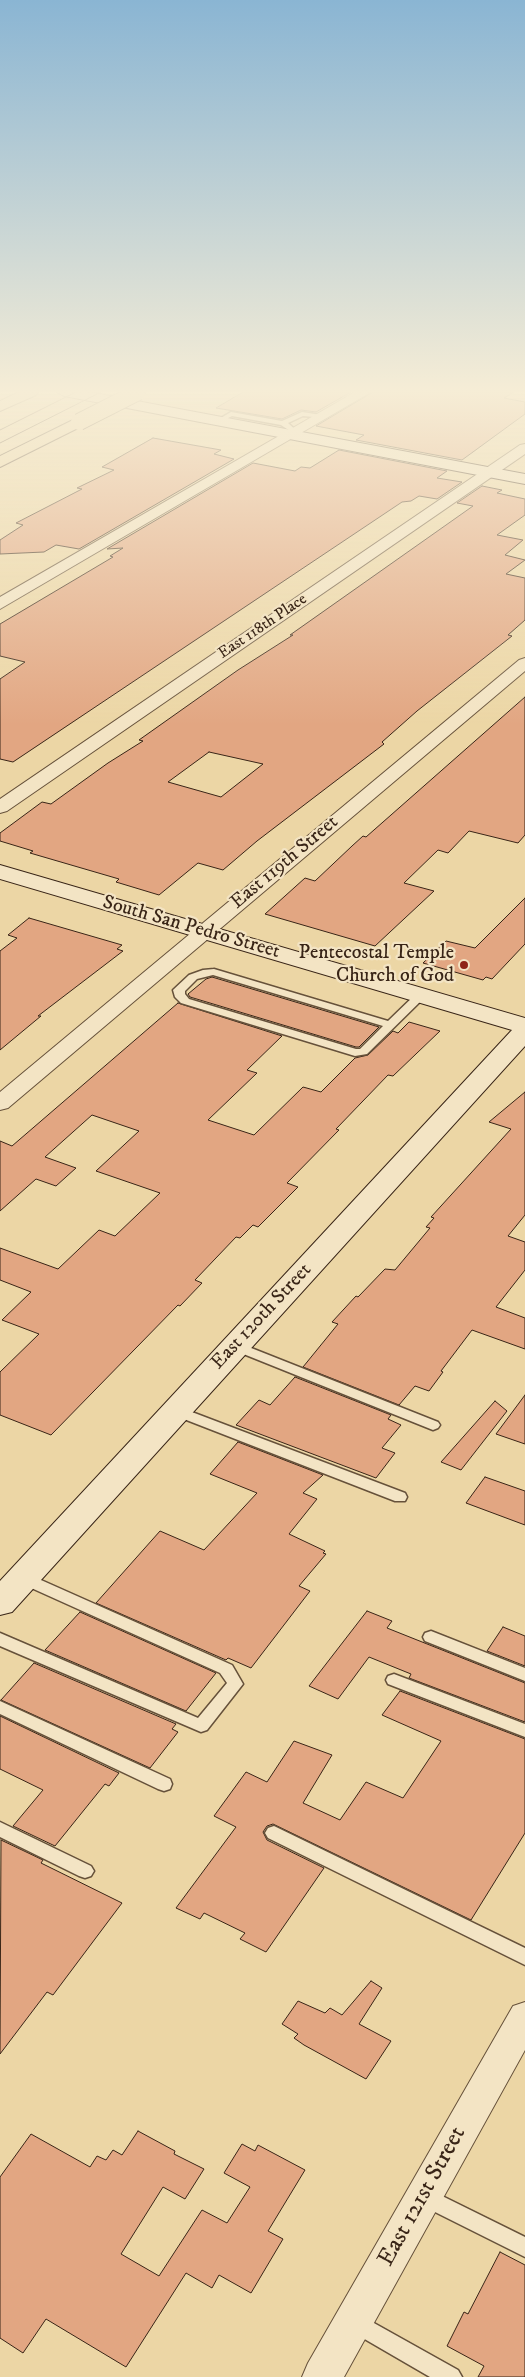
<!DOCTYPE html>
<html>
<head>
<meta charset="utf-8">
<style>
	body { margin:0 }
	canvas { display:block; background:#ecd6a5 }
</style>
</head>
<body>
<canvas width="525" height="2377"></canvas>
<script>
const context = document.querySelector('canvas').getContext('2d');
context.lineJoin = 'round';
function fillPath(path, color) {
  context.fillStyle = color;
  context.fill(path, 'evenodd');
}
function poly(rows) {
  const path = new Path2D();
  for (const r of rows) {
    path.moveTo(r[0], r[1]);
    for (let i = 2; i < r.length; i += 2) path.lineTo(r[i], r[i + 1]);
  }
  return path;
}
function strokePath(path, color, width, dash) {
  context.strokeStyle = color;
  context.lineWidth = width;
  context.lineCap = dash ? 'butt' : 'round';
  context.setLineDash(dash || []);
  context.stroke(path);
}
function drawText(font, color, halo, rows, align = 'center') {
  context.font = font + ' "IM FELL DW Pica",serif';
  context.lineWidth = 4.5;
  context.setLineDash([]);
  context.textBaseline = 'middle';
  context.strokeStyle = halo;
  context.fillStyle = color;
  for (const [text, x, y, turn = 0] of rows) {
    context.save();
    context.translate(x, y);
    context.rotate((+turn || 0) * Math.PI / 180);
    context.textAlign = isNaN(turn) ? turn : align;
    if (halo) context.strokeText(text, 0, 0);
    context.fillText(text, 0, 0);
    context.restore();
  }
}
const building = poly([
	[243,392,351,392,316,412,301,410,282,419,216,408,243,392],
	[373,392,514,392,504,398,525,402,525,414,462,460,356,440,364,435,316,426,373,392],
	[153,438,221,450,214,454,234,459,79,549,56,545,44,552,0,554,0,540,23,525,16,523,82,489,77,488,114,470,102,467,153,438],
	[339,450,447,471,437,478,462,482,437,499,419,496,411,501,402,502,13,762,0,759,0,679,25,662,0,656,0,624,113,557,110,556,123,548,107,549,253,463,295,471,301,467,310,468,339,450],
	[482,486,502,490,497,493,525,499,525,515,497,535,523,540,505,555,525,560,506,574,525,578,525,620,508,635,512,636,417,711,382,742,384,744,257,841,223,870,198,863,159,895,116,882,119,879,30,853,33,851,0,841,0,833,42,802,51,804,108,763,143,741,139,740,238,670,293,635,290,635,473,506,457,503,482,486],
	[209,752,263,764,221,797,168,782,209,752],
	[525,697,525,835,518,843,469,831,448,853,438,850,404,883,434,891,375,946,265,914,305,878,315,881,352,846,363,836,366,837,525,697],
	[525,898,525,944,492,979,486,977,483,980,423,963,446,941,475,948,525,898],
	[29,918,122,945,117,949,123,951,38,1016,41,1016,0,1050,0,951,17,938,8,935,29,918],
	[212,977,379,1027,359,1047,356,1047,190,997,188,994,206,979,212,977],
	[178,1003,282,1036,247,1070,257,1073,208,1120,254,1135,303,1087,321,1092,355,1058,368,1055,393,1031,398,1033,409,1022,440,1031,393,1076,388,1075,336,1129,339,1130,287,1183,298,1187,258,1227,253,1225,240,1238,236,1237,195,1280,202,1283,180,1306,178,1305,51,1435,0,1415,0,1372,39,1334,2,1320,31,1292,0,1280,0,1248,58,1269,99,1230,115,1236,160,1193,96,1171,139,1131,92,1115,45,1157,76,1168,56,1186,36,1179,0,1211,0,1141,12,1146,178,1003],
	[525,1092,525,1215,508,1236,525,1242,525,1270,496,1307,525,1318,525,1349,472,1330,441,1371,443,1372,429,1391,415,1386,399,1405,303,1367,338,1324,332,1322,356,1296,358,1297,385,1269,395,1270,430,1228,426,1227,434,1218,431,1217,511,1129,489,1122,525,1092],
	[295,1377,391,1415,388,1419,401,1425,382,1448,395,1453,376,1478,236,1425,259,1400,270,1405,295,1377],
	[525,1395,525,1444,496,1434,525,1395],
	[495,1401,507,1411,461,1470,441,1462,495,1401],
	[238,1442,323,1475,303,1493,317,1499,289,1534,325,1551,323,1553,326,1554,299,1586,310,1591,251,1668,228,1658,226,1660,96,1603,160,1531,204,1550,257,1493,210,1474,238,1442],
	[485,1477,525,1491,525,1525,466,1503,485,1477],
	[367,1611,392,1621,387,1628,525,1683,525,1722,409,1678,411,1674,369,1657,338,1699,309,1686,367,1611],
	[80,1612,216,1673,186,1711,45,1650,80,1612],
	[503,1627,525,1636,525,1666,487,1651,503,1627],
	[34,1663,176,1724,172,1729,178,1732,150,1768,1,1700,34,1663],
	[400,1691,525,1739,525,1833,471,1920,273,1824,267,1826,263,1832,267,1840,324,1868,266,1952,240,1939,245,1933,204,1913,200,1919,176,1908,236,1827,214,1816,246,1772,267,1782,294,1741,332,1755,303,1803,340,1820,366,1782,403,1798,441,1741,382,1715,400,1691],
	[0,1716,119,1773,109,1786,105,1784,55,1846,13,1826,43,1790,0,1769,0,1716],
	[1,1840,43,1860,41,1863,122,1903,53,1995,47,1992,0,2054,1,1840],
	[371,1981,382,1988,359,2024,391,2041,366,2079,304,2045,294,2038,298,2034,282,2024,298,2001,325,2013,330,2008,342,2015,371,1981],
	[138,2131,175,2151,174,2154,204,2169,185,2199,163,2187,121,2254,159,2276,202,2210,227,2223,250,2187,224,2173,242,2144,255,2151,258,2145,305,2170,268,2231,283,2239,251,2293,219,2275,212,2288,186,2273,126,2367,46,2319,23,2353,0,2338,0,2177,31,2134,90,2167,97,2156,106,2160,113,2150,122,2155,138,2131],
	[500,2252,525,2265,525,2377,478,2377,484,2366,447,2346,464,2312,468,2314,500,2252]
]);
const lane = poly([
	[231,412,282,421,302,412,328,416,325,418,303,416,288,423,299,433,296,435,281,425,232,416,219,423,214,422,231,412],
	[214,969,388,1021,417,993,425,993,427,995,367,1054,355,1056,181,1003,175,997,173,990,189,975,203,970,214,969],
	[213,975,383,1026,360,1049,356,1049,189,999,185,994,185,991,197,979,213,975],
	[236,1342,438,1422,440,1425,438,1428,433,1430,428,1428,231,1349,229,1346,236,1342],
	[176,1406,405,1493,407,1497,405,1501,395,1501,171,1414,169,1411,171,1408,176,1406],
	[23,1572,232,1665,243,1684,207,1730,201,1732,0,1646,0,1633,198,1718,227,1683,220,1673,18,1582,15,1578,18,1574,23,1572],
	[431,1631,525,1668,525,1681,425,1641,423,1637,425,1633,431,1631],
	[394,1674,525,1724,525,1737,388,1684,386,1680,388,1676,394,1674],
	[0,1701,170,1779,172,1784,170,1789,164,1791,158,1789,0,1714,0,1701],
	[0,1822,91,1866,94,1871,91,1876,85,1878,79,1876,0,1837,0,1822],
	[274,1826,525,1948,525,1965,268,1838,265,1833,268,1828,274,1826],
	[426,2188,525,2237,525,2257,419,2204,416,2197,419,2190,426,2188],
	[356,2313,458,2370,462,2377,430,2377,349,2330,346,2323,349,2316,356,2313]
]);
const street = poly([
	[355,392,371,392,0,609,0,597,355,392],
	[525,444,525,454,7,811,0,813,0,799,520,445,525,444],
	[525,658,525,671,8,1108,0,1110,0,1092,519,660,525,658],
	[525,2002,525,2050,344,2377,302,2377,308,2363,513,2006,525,2002]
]);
const secondary = poly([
	[57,392,89,392,525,474,525,484,64,396,57,392],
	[0,865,525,1018,525,1046,12,1612,0,1615,0,1581,512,1030,0,879,0,865]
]);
const highway = poly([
	[19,392,38,392,36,395,0,411,0,401,19,392],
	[79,417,87,422,84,425,0,467,0,456,79,417]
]);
const tram = poly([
	[0,430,76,392],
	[0,443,101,392]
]);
const highwayBridge = poly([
	[79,422,138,392]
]);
const markers = [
	[464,965,5,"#8f2418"]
];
const farStreetnames = [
	["East 118th Place",263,627,-34]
];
const streetNames = [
	["East 119th Street",285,863,-40],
	["South San Pedro Street",191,928,16],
	["East 120th Street",262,1317,-47]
];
const poiNames = [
	["Pentecostal Temple",454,954],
	["Church of God",454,977]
];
const nearStreetnames = [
	["East 121st Street",423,2197,-61]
];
fillPath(building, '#e2a682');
strokePath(building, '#392517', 1);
strokePath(lane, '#66513a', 3);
strokePath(street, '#66513a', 2);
strokePath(secondary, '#392517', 2);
strokePath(highway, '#392517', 2);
fillPath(lane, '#f3e4c4');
fillPath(street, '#f3e4c4');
fillPath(secondary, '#f3e4c4');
fillPath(highway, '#ecd6a5');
strokePath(tram, '#392517', 1);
strokePath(highwayBridge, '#392517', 18, []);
strokePath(highwayBridge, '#ecd6a5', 16);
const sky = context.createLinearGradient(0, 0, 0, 725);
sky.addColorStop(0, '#8ab5d3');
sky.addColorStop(0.54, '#f6edd6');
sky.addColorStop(1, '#f6edd600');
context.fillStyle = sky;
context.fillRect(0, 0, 525, 725);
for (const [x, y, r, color] of markers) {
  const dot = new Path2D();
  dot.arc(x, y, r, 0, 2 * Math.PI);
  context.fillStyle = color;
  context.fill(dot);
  strokePath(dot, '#f3e4c4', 2);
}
drawText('16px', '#392517', '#f3e4c4', farStreetnames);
drawText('20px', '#392517', '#f3e4c4', streetNames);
drawText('20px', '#392517', '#f3e4c4', poiNames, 'right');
drawText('24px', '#392517', '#f3e4c4', nearStreetnames);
</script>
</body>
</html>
